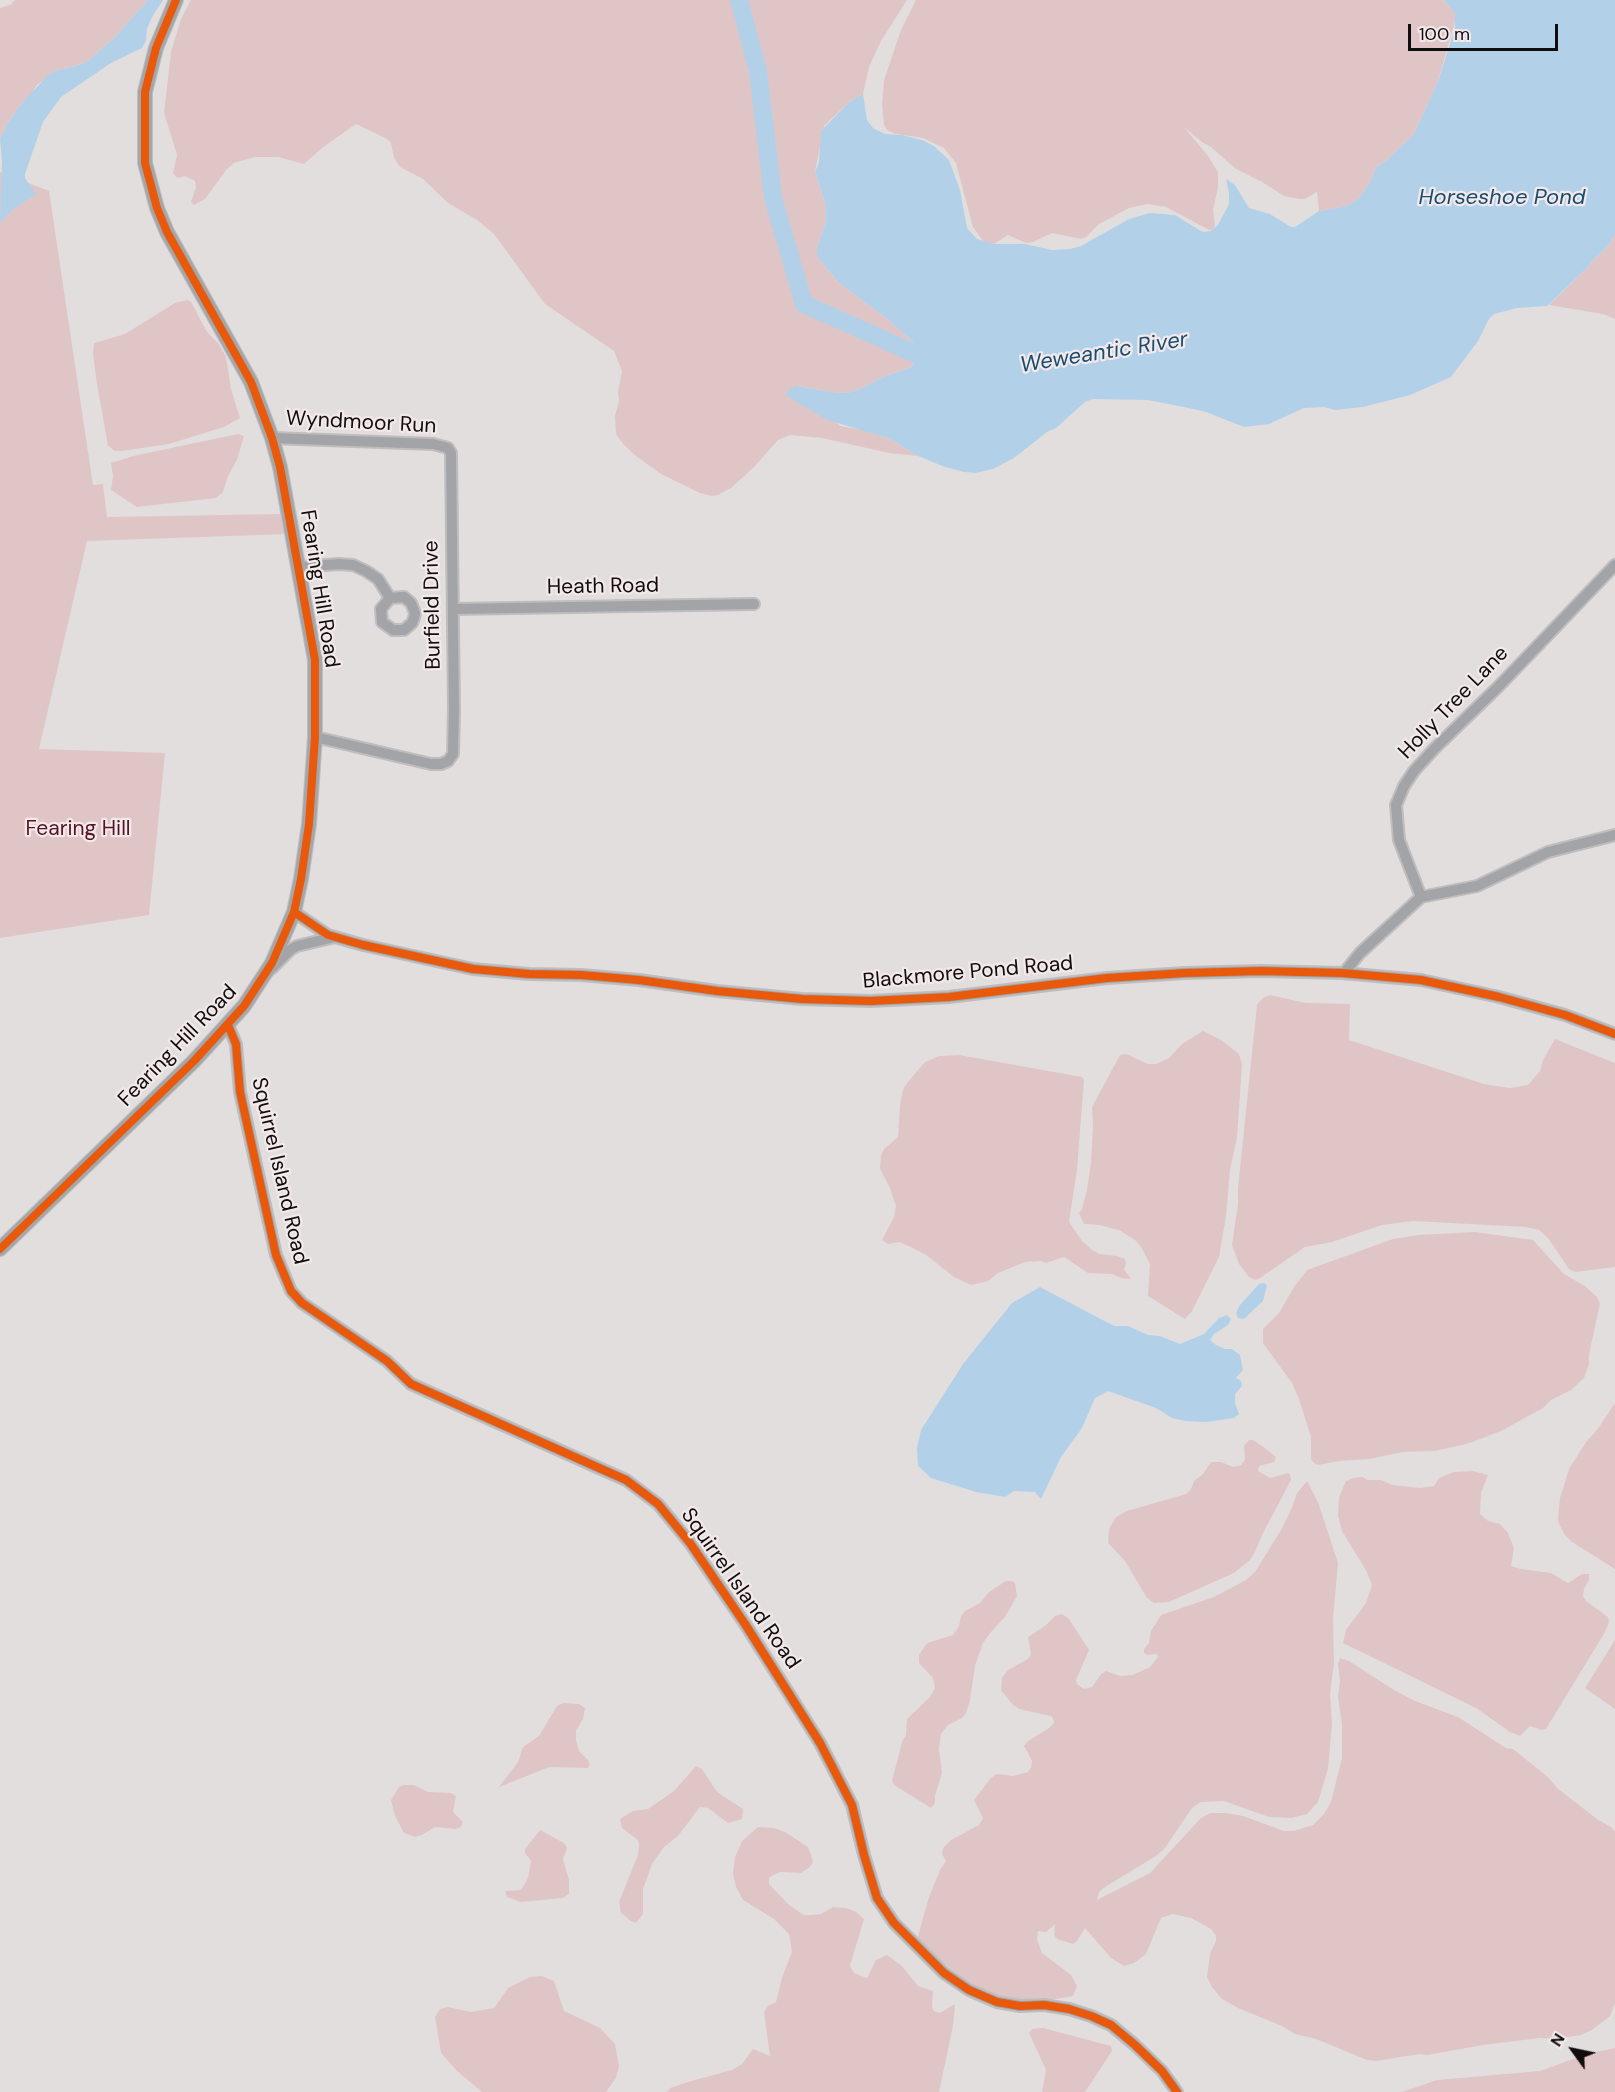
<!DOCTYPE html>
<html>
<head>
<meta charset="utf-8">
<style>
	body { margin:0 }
	#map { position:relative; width:1615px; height:2092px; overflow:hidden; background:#e3dede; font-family:"DM Sans",sans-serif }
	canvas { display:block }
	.north { position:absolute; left:1543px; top:2020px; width:60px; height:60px; -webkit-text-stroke:4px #f3e9ea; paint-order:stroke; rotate:303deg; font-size:16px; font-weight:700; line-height:24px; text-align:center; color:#100d0e }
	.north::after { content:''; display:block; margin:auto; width:21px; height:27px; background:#100d0e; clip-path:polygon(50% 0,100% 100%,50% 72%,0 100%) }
	.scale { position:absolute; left:1408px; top:24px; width:150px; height:27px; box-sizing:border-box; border:3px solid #100d0e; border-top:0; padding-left:8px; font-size:18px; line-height:21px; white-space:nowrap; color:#100d0e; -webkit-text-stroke:4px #f3e9ea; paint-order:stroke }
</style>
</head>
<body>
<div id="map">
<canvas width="1615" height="2092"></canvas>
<div class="north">N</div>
<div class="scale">100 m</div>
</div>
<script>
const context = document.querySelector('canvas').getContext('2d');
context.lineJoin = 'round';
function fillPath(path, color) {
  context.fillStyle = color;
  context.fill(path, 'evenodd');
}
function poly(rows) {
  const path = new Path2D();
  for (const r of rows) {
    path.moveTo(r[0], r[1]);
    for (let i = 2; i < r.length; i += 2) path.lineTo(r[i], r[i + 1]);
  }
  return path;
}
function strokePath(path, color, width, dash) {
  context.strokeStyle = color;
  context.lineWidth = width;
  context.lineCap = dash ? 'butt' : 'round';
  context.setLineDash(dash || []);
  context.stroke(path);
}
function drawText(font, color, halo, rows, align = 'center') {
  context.font = font + ' "DM Sans",sans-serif';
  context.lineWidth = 4.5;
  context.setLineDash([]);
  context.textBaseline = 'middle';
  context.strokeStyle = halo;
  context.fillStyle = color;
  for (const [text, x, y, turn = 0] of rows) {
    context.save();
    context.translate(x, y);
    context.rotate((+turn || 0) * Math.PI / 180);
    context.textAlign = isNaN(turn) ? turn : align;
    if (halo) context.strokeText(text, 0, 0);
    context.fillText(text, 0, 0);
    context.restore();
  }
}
const green = poly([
	[15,0,148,0,114,38,88,61,76,66,54,71,36,86,32,93,21,104,7,124,0,139,0,8,10,5],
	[191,0,907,0,881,41,869,67,863,94,849,102,824,126,815,172,825,203,826,221,817,248,817,257,839,283,886,318,913,342,919,353,917,360,911,367,883,377,860,389,847,393,831,392,797,386,840,426,868,431,888,438,918,456,889,453,822,438,790,435,778,440,754,467,731,488,718,495,712,496,700,493,661,474,637,457,623,444,616,434,615,416,619,401,618,392,622,371,614,351,545,304,494,234,477,220,448,203,423,179,400,167,394,158,391,143,387,139,356,124,322,148,304,164,278,157,255,157,234,163,227,169,205,199,194,205,191,202,196,187,195,181,185,176,177,178,173,173,177,155,164,113,171,52,181,19],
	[916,0,1444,0,1455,13,1456,18,1438,81,1414,134,1387,160,1376,167,1369,184,1357,200,1348,206,1319,211,1317,192,1305,199,1299,199,1284,196,1262,182,1236,169,1211,147,1202,142,1184,127,1208,156,1218,172,1218,188,1213,210,1215,225,1213,229,1209,230,1166,207,1148,204,1129,208,1099,224,1086,237,1081,239,1052,233,1033,242,1026,243,1008,235,994,244,985,244,973,227,956,163,944,148,923,138,896,134,887,130,884,125,882,104,884,80,901,30],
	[0,172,49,191,93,485,103,484,107,517,283,514,287,534,87,541,39,749,165,753,149,915,0,938],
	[1615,234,1615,319,1603,314,1549,305,1588,267,1592,261,1608,246],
	[187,300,191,302,207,332,219,344,226,357,231,389,240,418,224,427,169,444,122,451,115,451,108,446,97,384,93,354,94,343,125,334,175,303],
	[238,434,244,436,237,460,228,476,223,492,216,498,137,507,111,490,113,476,111,463,133,456],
	[1270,995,1306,1003,1350,1004,1349,1040,1484,1084,1510,1088,1528,1085,1540,1071,1543,1060,1555,1039,1615,1063,1615,1267,1575,1272,1569,1269,1548,1238,1539,1230,1526,1227,1413,1221,1382,1225,1332,1242,1305,1247,1260,1278,1255,1280,1249,1277,1239,1264,1232,1245,1238,1204,1238,1188,1257,1005,1263,998],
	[1203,1031,1221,1040,1239,1054,1242,1064,1237,1138,1230,1170,1226,1216,1219,1257,1192,1311,1185,1319,1148,1296,1150,1264,1141,1247,1135,1240,1119,1230,1099,1225,1084,1224,1079,1213,1082,1209,1087,1190,1091,1163,1093,1126,1092,1107,1120,1055,1126,1054,1148,1064,1156,1064,1169,1058,1182,1044],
	[959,1055,1082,1077,1084,1080,1077,1170,1069,1222,1082,1241,1092,1250,1099,1254,1117,1256,1125,1259,1126,1264,1124,1269,1131,1279,1121,1278,1112,1274,1088,1273,1064,1257,1046,1263,1041,1261,1025,1262,998,1273,988,1281,971,1285,954,1277,926,1255,911,1247,899,1242,888,1244,882,1240,894,1217,896,1206,890,1188,880,1169,881,1155,884,1149,898,1137,900,1105,903,1090,907,1083,925,1062,939,1056],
	[1475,1232,1533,1240,1564,1274,1585,1286,1597,1297,1600,1303,1589,1355,1589,1364,1584,1378,1571,1390,1551,1400,1543,1408,1501,1431,1470,1443,1435,1451,1402,1452,1370,1459,1339,1461,1318,1465,1314,1463,1311,1459,1311,1437,1299,1399,1292,1383,1263,1343,1263,1329,1279,1313,1294,1287,1307,1270,1393,1239,1418,1235],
	[1615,1403,1615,1569,1572,1542,1565,1535,1559,1524,1558,1518,1560,1498,1569,1469,1586,1442,1597,1430],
	[1249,1440,1253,1440,1265,1448,1276,1457,1274,1462,1259,1466,1258,1471,1270,1478,1288,1473,1290,1474,1291,1480,1262,1535,1255,1552,1250,1560,1234,1573,1169,1602,1154,1603,1147,1598,1125,1561,1108,1543,1109,1529,1116,1517,1127,1511,1186,1494,1191,1489,1194,1481,1203,1474,1211,1462,1221,1462,1233,1467,1241,1465,1245,1460,1244,1446],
	[1473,1471,1488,1475,1481,1493,1480,1514,1488,1521,1500,1524,1508,1533,1514,1548,1511,1566,1521,1569,1551,1573,1568,1583,1582,1574,1589,1574,1589,1580,1584,1589,1583,1596,1586,1601,1608,1617,1609,1622,1605,1632,1546,1729,1542,1730,1530,1726,1520,1736,1510,1732,1476,1708,1343,1643,1346,1630,1366,1603,1372,1585,1367,1572,1342,1531,1338,1516,1339,1497,1346,1481,1353,1478,1363,1477,1367,1480,1381,1480,1393,1485,1420,1488,1434,1486,1439,1478,1454,1472],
	[1307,1481,1318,1502,1338,1563,1333,1620,1334,1663,1330,1694,1332,1724,1328,1769,1318,1802,1307,1814,1291,1818,1269,1817,1224,1801,1201,1802,1192,1808,1165,1848,1156,1856,1105,1887,1099,1892,1097,1900,1150,1873,1201,1818,1210,1813,1226,1813,1243,1816,1284,1831,1294,1831,1313,1825,1324,1814,1331,1802,1342,1758,1342,1725,1338,1697,1340,1681,1338,1664,1340,1658,1349,1661,1394,1690,1415,1701,1458,1717,1506,1748,1513,1749,1548,1777,1557,1788,1597,1819,1611,1827,1615,1832,1615,2003,1610,2016,1592,2030,1581,2035,1556,2039,1540,2038,1483,2045,1427,2055,1420,2054,1376,2061,1367,2060,1316,2039,1295,2034,1282,2026,1238,2008,1222,1999,1212,1987,1207,1977,1210,1954,1216,1941,1216,1936,1211,1929,1191,1918,1173,1914,1161,1918,1146,1954,1134,1963,1124,1966,1111,1958,1085,1928,1077,1941,1073,1944,1057,1939,1054,1935,1055,1924,1046,1932,1038,1931,1037,1939,1042,1953,1071,1975,1077,1986,1073,1996,1056,1999,1013,1999,992,1995,964,1979,920,1944,918,1936,929,1897,940,1870,946,1861,942,1854,943,1848,951,1840,979,1825,983,1818,974,1800,990,1779,996,1774,1013,1776,1028,1772,1031,1767,1032,1761,1024,1746,1028,1741,1049,1728,1054,1723,1053,1718,1050,1716,1019,1709,1012,1704,1001,1690,1002,1678,1008,1670,1028,1659,1031,1654,1028,1637,1046,1625,1055,1616,1062,1614,1069,1619,1089,1650,1076,1680,1077,1684,1084,1689,1092,1687,1101,1674,1106,1671,1120,1676,1133,1675,1150,1667,1158,1657,1157,1654,1147,1655,1144,1653,1144,1649,1149,1643,1151,1631,1161,1615,1214,1597,1246,1580,1255,1572,1281,1530,1291,1510,1297,1493],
	[1006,1581,1012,1581,1015,1583,1017,1596,1005,1617,991,1632,983,1643,975,1666,970,1700,966,1713,962,1718,948,1725,941,1734,939,1749,942,1773,935,1796,935,1803,931,1808,894,1785,892,1781,902,1742,906,1735,907,1719,930,1697,935,1688,933,1678,919,1663,919,1655,927,1643,953,1635,959,1626,961,1616,965,1611,980,1603,989,1592],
	[1615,1640,1615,1709,1585,1688],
	[563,1703,579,1704,585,1708,583,1719,576,1731,576,1740,579,1751,588,1760,590,1765,587,1768,549,1767,499,1787,518,1762,523,1747,539,1736,557,1706],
	[696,1766,702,1769,717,1792,743,1809,742,1819,728,1823,708,1808,700,1807,678,1836,664,1847,652,1864,643,1889,643,1914,636,1923,631,1921,621,1913,619,1902,638,1855,639,1845,638,1840,622,1828,620,1819,633,1811,648,1809,674,1791],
	[404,1785,414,1785,428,1792,451,1793,456,1796,453,1812,463,1822,461,1827,456,1829,435,1827,422,1835,415,1837,404,1833,395,1816,391,1800,399,1787],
	[758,1827,774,1828,785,1832,808,1847,811,1855,813,1862,810,1867,801,1873,781,1872,773,1875,769,1878,769,1884,789,1905,804,1915,811,1915,821,1914,833,1907,846,1908,856,1912,864,1919,850,1966,854,1973,867,1978,876,1960,887,1955,902,1966,918,1986,933,1991,932,2007,934,2011,940,2013,953,2005,955,2005,953,2026,939,2092,667,2092,670,2088,688,2082,732,2070,742,2064,753,2049,770,2056,764,2012,768,2006,776,2002,782,1978,792,1952,789,1934,774,1919,743,1900,736,1887,733,1874,735,1857,742,1841],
	[540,1830,564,1843,567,1848,563,1859,569,1880,569,1894,563,1898,521,1902,507,1897,505,1891,521,1890,528,1878,531,1861,525,1853,525,1849],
	[542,1976,554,1981,564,2011,600,2028,615,2044,619,2066,616,2078,606,2092,482,2092,457,2071,441,2053,435,2017,440,2009,448,2007,471,2012,494,2008,508,1988,530,1977],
	[1043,2028,1111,2046,1112,2051,1085,2092,1042,2092,1046,2070,1029,2033,1032,2029],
	[1615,2048,1615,2092,1402,2092,1437,2080,1540,2071,1587,2054]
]);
const water = poly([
	[148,0,163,0,152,17,147,29,146,41,142,48,111,63,61,97,43,122,25,174,25,178,36,194,11,211,0,223,2,160,0,139,7,124,21,104,47,76,54,71,76,66,88,61,114,38],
	[1444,0,1615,0,1615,234,1608,246,1592,261,1588,267,1547,306,1517,308,1494,314,1489,319,1478,341,1451,377,1410,395,1363,407,1335,410,1324,407,1304,408,1269,424,1244,427,1206,412,1184,407,1147,400,1093,399,1085,402,1056,428,1047,432,1014,458,993,469,975,473,964,472,945,467,918,456,888,438,827,420,785,395,791,388,797,386,831,392,847,393,860,389,883,377,911,367,917,360,919,353,913,342,886,318,839,283,817,257,817,248,826,221,825,203,815,172,819,162,821,131,849,102,863,94,867,120,873,128,885,134,902,135,922,140,934,146,949,160,960,190,967,228,977,239,994,244,1025,244,1052,250,1070,249,1081,246,1129,219,1150,213,1175,215,1199,230,1204,232,1210,231,1218,225,1229,204,1229,193,1226,179,1235,185,1249,208,1270,214,1291,227,1295,227,1319,211,1347,206,1357,200,1369,184,1376,167,1387,160,1414,134,1438,81,1455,28,1455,13],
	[1264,1283,1267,1285,1263,1301,1244,1319,1238,1318,1236,1313,1240,1305,1259,1284],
	[1040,1287,1114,1326,1128,1326,1148,1335,1160,1336,1180,1344,1204,1334,1219,1318,1227,1315,1231,1319,1228,1325,1214,1334,1210,1340,1216,1345,1225,1349,1232,1349,1240,1355,1243,1370,1236,1378,1241,1381,1242,1386,1235,1394,1235,1403,1239,1414,1234,1418,1206,1422,1185,1421,1172,1418,1156,1408,1108,1391,1095,1398,1082,1428,1061,1457,1041,1499,1035,1492,1014,1491,1005,1497,976,1492,931,1478,918,1466,917,1448,921,1430,963,1364,1012,1303]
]);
const river = poly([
	[739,0,758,71,773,198,804,304,940,365]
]);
const minor = poly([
	[272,438,433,444,448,448,451,453,454,709,453,754,448,761,441,764,431,764,315,737],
	[299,567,339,564,353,565,366,571,378,579,390,598,404,597,411,603,415,613,414,618,412,623,404,630,393,630,382,622,381,609,390,598],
	[453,609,754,604],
	[1421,897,1399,840,1396,805,1404,786,1414,771,1434,749,1499,686,1615,565],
	[294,912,328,935,363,945,473,969,529,974,581,975,639,980,717,991,802,999,871,1001,949,997,1107,978,1185,973,1261,971,1342,973,1421,980,1499,997,1565,1015,1615,1034],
	[271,969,290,950,297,946,335,937],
	[1344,973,1360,953,1421,897,1477,886,1548,852,1615,835],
	[228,1025,236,1044,240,1092,276,1255,291,1291,302,1303,387,1361,411,1384,626,1480,658,1504,690,1543,745,1624,820,1743,852,1805,864,1855,877,1898,894,1923,944,1973,969,1990,997,2002,1020,2006,1044,2005,1069,2009,1091,2016,1111,2025,1135,2045,1162,2071,1177,2092]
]);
const major = poly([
	[0,1249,194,1061,244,1006,272,963,294,912,301,879,309,824,315,737,315,660,280,467,272,438,251,382,167,232,157,208,145,163,145,92,156,48,176,0]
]);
const cycleway = poly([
	[294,912,328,935,363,945,473,969,529,974,581,975,639,980,717,991,802,999,871,1001,949,997,1107,978,1185,973,1261,971,1342,973,1421,980,1499,997,1565,1015,1615,1034],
	[228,1025,236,1044,240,1092,276,1255,291,1291,302,1303,387,1361,411,1384,626,1480,658,1504,690,1543,745,1624,820,1743,852,1805,864,1855,877,1898,894,1923,944,1973,969,1990,997,2002,1020,2006,1044,2005,1069,2009,1091,2016,1111,2025,1135,2045,1162,2071,1177,2092],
	[0,1249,194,1061,244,1006,272,963,294,912,301,879,309,824,315,737,315,660,280,467,272,438,251,382,167,232,157,208,145,163,145,92,156,48,176,0]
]);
const streetNames = [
	["Wyndmoor Run",361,423,3],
	["Heath Road",603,587,-1],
	["Fearing Hill Road",319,589,81],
	["Burfield Drive",433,605,-91],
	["Holly Tree Lane",1454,703,-46],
	["Blackmore Pond Road",968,973,-5],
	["Fearing Hill Road",178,1046,-46],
	["Squirrel Island Road",279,1171,77],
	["Squirrel Island Road",740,1589,55]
];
const parkNames = [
	["Fearing Hill",78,829]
];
const waterNames = [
	["Horseshoe Pond",1502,198],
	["Weweantic River",1104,353,-9]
];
fillPath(green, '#e0c5c7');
fillPath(water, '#b2d1e8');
strokePath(river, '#b2d1e8', 18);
strokePath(minor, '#c0bdbe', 14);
strokePath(major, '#c0bdbe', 16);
strokePath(minor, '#a2a4a8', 10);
strokePath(major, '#a4a7aa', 14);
strokePath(cycleway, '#e8590c', 8);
drawText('21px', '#100d0e', '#f3e9ea', streetNames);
drawText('21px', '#561324', '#f3e9ea', parkNames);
drawText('italic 22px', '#194d6f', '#f3e9ea', waterNames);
</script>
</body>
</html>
